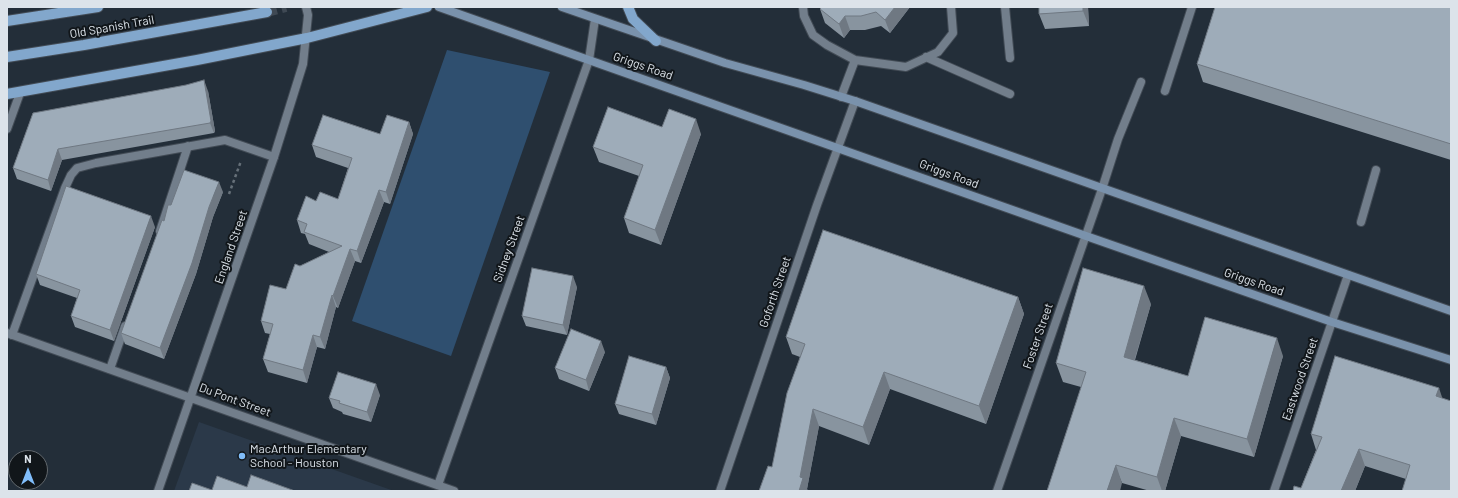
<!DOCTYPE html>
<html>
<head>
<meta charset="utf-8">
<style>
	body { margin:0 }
	#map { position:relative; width:1458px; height:498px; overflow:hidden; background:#232e39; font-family:Barlow,sans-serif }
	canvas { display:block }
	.frame { position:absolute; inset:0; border:8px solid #dce3ea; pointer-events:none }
	.north { position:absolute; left:8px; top:450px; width:40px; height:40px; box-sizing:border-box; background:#11161a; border:1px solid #62686d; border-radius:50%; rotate:0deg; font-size:11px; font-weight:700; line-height:16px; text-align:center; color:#dce3ea }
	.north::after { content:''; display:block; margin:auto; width:14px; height:18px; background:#80bdfa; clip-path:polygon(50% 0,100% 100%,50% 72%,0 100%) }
</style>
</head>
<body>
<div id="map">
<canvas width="1458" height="498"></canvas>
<div class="frame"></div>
<div class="north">N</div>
</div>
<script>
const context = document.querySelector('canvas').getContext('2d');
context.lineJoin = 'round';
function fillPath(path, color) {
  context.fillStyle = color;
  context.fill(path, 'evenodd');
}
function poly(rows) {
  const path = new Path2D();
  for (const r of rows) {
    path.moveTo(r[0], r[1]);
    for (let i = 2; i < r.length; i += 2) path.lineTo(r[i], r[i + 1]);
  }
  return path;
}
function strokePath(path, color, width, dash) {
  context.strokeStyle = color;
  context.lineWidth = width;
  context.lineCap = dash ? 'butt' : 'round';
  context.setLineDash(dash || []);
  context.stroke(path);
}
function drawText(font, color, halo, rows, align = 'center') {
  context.font = font + ' Barlow,sans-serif';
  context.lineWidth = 4;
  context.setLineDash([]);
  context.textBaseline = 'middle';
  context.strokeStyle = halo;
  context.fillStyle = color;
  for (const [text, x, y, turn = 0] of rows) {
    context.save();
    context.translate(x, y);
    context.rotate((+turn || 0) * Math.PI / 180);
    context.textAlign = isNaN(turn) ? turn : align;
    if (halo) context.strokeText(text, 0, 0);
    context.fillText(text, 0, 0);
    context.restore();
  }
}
const built = poly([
	[199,422,394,491,174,491]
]);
const green = poly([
	[447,50,550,72,451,356,352,321]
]);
const primaryTunnel = poly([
	[267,12,286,7]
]);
const path = poly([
	[229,194,241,161]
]);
const lane = poly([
	[803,7,804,16,813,35,827,45,855,60,906,67,938,52,953,33,951,7],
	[1005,7,1010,58],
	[926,57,1010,94],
	[1165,91,1192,7],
	[841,97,855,60],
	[1102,189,1118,139,1141,82],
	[1361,222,1376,170],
	[160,231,188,146],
	[12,335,65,188,71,175,77,168,96,163,225,140,274,157],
	[110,369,125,326]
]);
const street = poly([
	[7,129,20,93],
	[7,333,454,491],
	[438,485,589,60,595,19],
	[158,491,274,157,303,64,308,15,306,7],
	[720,491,817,205,855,101],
	[997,491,1102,189],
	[1274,491,1348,275]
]);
const secondary = poly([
	[439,7,1086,236,1332,322,1451,360],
	[562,7,725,63,804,85,855,101,1451,311]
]);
const primary = poly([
	[628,7,633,19,656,41],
	[7,21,98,7],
	[7,57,84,45,267,12],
	[7,94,197,60,307,38,427,7]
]);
const wall = poly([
	[910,7,890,33,881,26,865,30,850,30,844,38,825,23,820,9],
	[1088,7,1089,26,1045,29,1039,14],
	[1451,7,1451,160,1203,82,1197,64],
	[208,91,215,131,214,133,62,160,51,191,17,179,13,168,33,113],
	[409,122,413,134,390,204,384,202,361,263,355,261,338,308,336,307,325,349,317,347,307,383,268,372,263,359,270,334,265,333,261,321,286,289,300,266,329,252,309,244,305,234,301,233,297,220,316,201,338,199,348,168,316,157,312,145,380,134],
	[662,127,701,134,661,245,629,233,624,218,639,176,599,162,593,147],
	[223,192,213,217,196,274,164,359,125,344,121,333,164,221],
	[155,227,114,341,75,327,71,316,77,298,40,285,36,274],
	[577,287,567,335,526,326,522,316],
	[1018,297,1024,314,986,424,890,389,869,445,819,426,807,489,808,491,759,491,772,467,800,357,792,354,786,337],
	[1151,304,1135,360,1188,376,1283,356,1254,457,1181,436,1165,491,1150,491,1122,483,1081,387,1063,382,1056,363],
	[605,352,589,391,559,379,555,368],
	[666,367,670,378,656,425,619,414,615,404],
	[1439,388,1406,479,1365,466,1355,491,1293,491,1301,488,1316,450,1311,434],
	[380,395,371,422,343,414,342,412,333,408,329,398]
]);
const shadedWall = poly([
	[895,7,910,7,890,33,885,20],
	[1083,7,1088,7,1089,26,1083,11],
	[845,16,850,30,844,38,839,24],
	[204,80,208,91,215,131,214,133,210,123],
	[696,119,701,134,661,245,655,230],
	[409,122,413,134,390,204,386,192],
	[58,149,62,160,51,191,48,180],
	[219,182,223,192,213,217,196,274,164,359,160,348,209,207],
	[379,190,384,202,361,263,357,251],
	[151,216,155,227,114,341,110,330],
	[350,249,355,261,338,308,333,296],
	[573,276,577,287,567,335,563,325],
	[1144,286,1151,304,1130,375,1124,357],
	[332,295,336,307,325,349,320,337],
	[1018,297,1024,314,986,424,979,406],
	[313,335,317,347,307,383,303,370],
	[1277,338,1283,356,1254,457,1247,439],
	[601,341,605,352,589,391,586,380],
	[666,367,670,378,656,425,652,414],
	[884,372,890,389,869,445,863,427],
	[376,384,380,395,371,422,367,412],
	[1439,388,1445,406,1436,396],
	[813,409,819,426,807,489,808,491,799,491,800,477],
	[1174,418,1181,436,1165,491,1162,491,1157,477],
	[1359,449,1365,466,1355,491,1341,491],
	[1116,465,1122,483,1120,491,1107,491]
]);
const building = poly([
	[822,7,895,7,885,20,876,12,861,16,845,16,839,24,820,9,822,7],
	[1039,7,1083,7,1083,11,1039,14,1039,7],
	[1215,7,1451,7,1451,144,1197,64,1215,7],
	[204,80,211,121,210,123,58,149,48,180,13,168,33,113,186,85,204,80],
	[608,107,662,127,669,109,696,119,655,230,624,218,643,165,593,147,608,107],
	[323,115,380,134,387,115,409,122,386,192,379,190,357,251,350,249,333,296,332,295,320,337,313,335,303,370,263,359,273,324,261,321,270,285,286,289,295,264,300,266,342,246,304,232,307,224,297,220,306,196,316,201,320,192,338,199,352,158,312,145,323,115],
	[184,170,219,182,209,207,192,263,160,348,121,333,162,220,164,221,168,205,171,205,184,170],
	[66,186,151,216,110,330,71,316,80,290,36,274,66,186],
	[823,230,1018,297,979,406,884,372,863,427,813,409,800,477,803,478,799,491,759,491,768,466,772,467,787,393,805,344,786,337,823,230],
	[532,268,573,276,563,325,522,316,532,268],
	[1083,268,1144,286,1124,357,1188,376,1205,317,1277,338,1247,439,1174,418,1157,477,1116,465,1107,491,1047,491,1086,372,1056,363,1083,268],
	[571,329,601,341,586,380,555,368,571,329],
	[629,356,666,367,652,414,615,404,629,356],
	[1335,356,1439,388,1436,396,1451,401,1451,491,1402,491,1410,465,1359,449,1341,491,1293,491,1294,486,1301,488,1322,437,1311,434,1335,356],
	[338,372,376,384,367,412,339,403,340,401,329,398,338,372],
	[251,475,295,491,189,491,192,483,212,490,217,476,247,487,251,475]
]);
const markers = [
	[242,456,4,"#80bdfa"]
];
const streetNames = [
	["Old Spanish Trail",112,27,-10],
	["Griggs Road",643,66,19],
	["Griggs Road",949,174,20],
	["England Street",231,247,-71],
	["Sidney Street",509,249,-70],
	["Griggs Road",1254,282,19],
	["Goforth Street",775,292,-71],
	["Foster Street",1038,336,-71],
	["Eastwood Street",1300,379,-71],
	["Du Pont Street",235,400,20]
];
const poiNames = [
	["MacArthur Elementary",250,449],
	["School - Houston",250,463]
];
fillPath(built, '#2b3949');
fillPath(green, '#2f4f6f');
strokePath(primaryTunnel, '#3f4954', 10, [10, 5]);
strokePath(lane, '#424b55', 10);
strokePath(street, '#424b55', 10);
strokePath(secondary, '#424b55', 10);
strokePath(primary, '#424b55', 12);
strokePath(path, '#667079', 2.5, [3, 3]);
strokePath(lane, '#727e8b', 8);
strokePath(street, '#727e8b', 8);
strokePath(secondary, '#7a92ac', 8);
strokePath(primary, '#82a7cc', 10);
fillPath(wall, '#88949f');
fillPath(shadedWall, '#6f7882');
fillPath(building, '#9eacb9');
strokePath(building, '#6f7882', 1);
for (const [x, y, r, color] of markers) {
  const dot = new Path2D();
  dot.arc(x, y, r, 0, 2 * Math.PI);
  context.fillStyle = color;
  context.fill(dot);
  strokePath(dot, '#11161a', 1.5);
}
drawText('12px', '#dce3ea', '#11161a', streetNames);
drawText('12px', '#dce3ea', '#11161a', poiNames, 'left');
</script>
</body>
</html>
